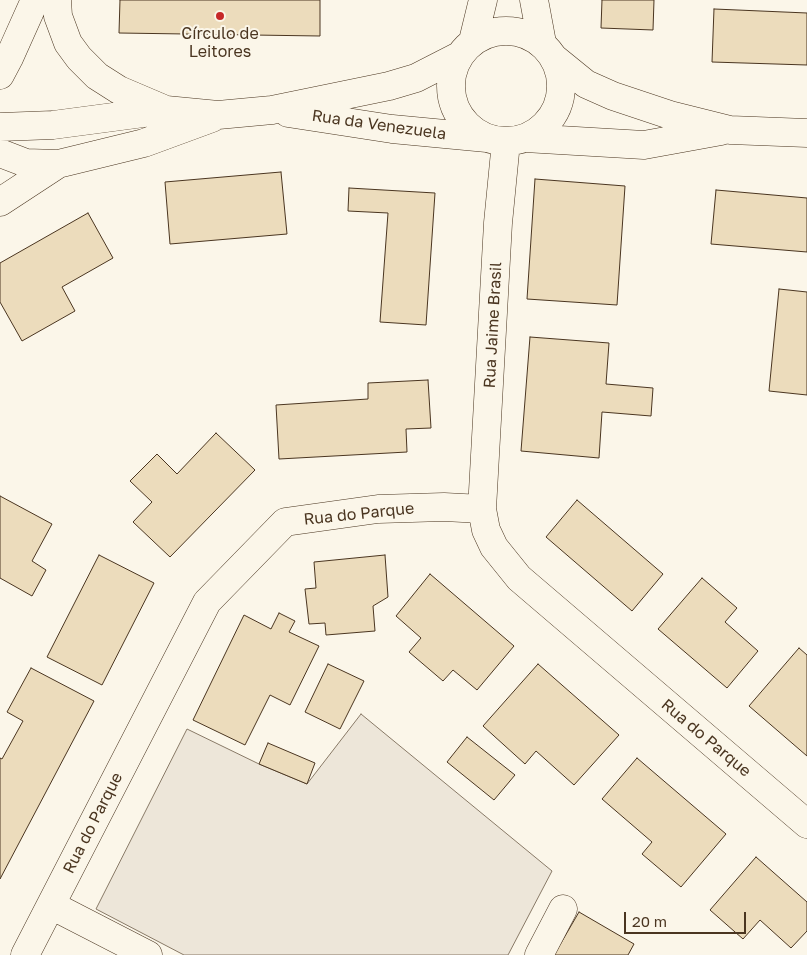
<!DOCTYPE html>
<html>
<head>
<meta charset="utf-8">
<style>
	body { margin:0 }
	#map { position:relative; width:807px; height:955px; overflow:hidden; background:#fbf6e9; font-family:"Golos Text",sans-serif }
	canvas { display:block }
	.scale { position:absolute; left:624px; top:912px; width:122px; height:22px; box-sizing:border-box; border:2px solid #4a3520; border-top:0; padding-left:6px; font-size:15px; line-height:18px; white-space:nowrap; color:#4a3520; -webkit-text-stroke:4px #fbf6e9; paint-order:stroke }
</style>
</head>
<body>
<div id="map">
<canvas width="807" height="955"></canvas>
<div class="scale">20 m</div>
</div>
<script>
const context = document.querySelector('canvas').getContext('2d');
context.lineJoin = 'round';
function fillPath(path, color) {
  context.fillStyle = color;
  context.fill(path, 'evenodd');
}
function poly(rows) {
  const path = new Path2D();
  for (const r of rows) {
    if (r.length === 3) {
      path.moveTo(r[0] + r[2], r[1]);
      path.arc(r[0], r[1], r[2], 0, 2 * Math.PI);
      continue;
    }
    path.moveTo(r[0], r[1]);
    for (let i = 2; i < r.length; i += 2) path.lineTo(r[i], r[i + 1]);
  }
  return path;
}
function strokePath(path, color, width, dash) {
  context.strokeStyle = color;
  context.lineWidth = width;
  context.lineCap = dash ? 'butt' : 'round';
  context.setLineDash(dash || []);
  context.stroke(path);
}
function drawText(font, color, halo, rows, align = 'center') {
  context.font = font + ' "Golos Text",sans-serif';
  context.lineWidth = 4;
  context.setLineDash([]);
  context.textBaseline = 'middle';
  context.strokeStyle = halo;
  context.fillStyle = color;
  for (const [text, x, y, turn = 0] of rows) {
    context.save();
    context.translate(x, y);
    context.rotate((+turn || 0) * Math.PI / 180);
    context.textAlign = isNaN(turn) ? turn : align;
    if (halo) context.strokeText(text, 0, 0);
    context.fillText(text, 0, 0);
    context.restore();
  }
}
const green = poly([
	[361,714,552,871,508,955,184,955,96,909,187,729,259,764,307,784,361,714]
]);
const building = poly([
	[120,0,320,0,320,36,119,33,120,0],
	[602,0,654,0,653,30,601,28,602,0],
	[714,9,807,13,807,65,712,62,714,9],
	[281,172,287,234,170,244,165,182,281,172],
	[535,179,625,186,617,305,527,299,535,179],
	[349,188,435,193,426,325,380,322,388,213,348,211,349,188],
	[716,190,807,198,807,252,711,244,716,190],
	[88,213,113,258,62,287,75,311,22,341,0,302,0,263,88,213],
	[779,289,807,292,807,395,769,391,779,289],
	[530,337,609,343,606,384,653,388,651,416,602,412,599,458,521,451,530,337],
	[428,380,431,428,406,429,407,452,279,459,276,405,368,399,368,383,428,380],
	[216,433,255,470,170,557,133,522,152,502,130,481,157,454,177,474,216,433],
	[0,496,52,524,32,561,46,570,32,596,0,578,0,496],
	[577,500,663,574,632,611,546,537,577,500],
	[99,555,154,583,102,685,47,657,99,555],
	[385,555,388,597,373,606,375,631,326,635,325,623,309,624,305,589,316,588,314,562,385,555],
	[430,574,514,646,477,690,453,670,443,681,409,652,421,638,396,616,430,574],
	[702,578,737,608,725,622,758,651,727,688,658,629,702,578],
	[279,613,295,621,289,632,319,646,290,705,270,695,245,745,193,720,244,615,271,629,279,613],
	[799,648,807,655,807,756,749,706,799,648],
	[328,664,364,681,340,729,305,712,328,664],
	[538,664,619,735,574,785,536,751,525,764,483,726,538,664],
	[31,668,94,701,0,879,0,758,2,759,23,721,7,712,31,668],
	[467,737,515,775,494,800,447,762,467,737],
	[268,743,315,763,307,784,259,764,268,743],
	[637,758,726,834,681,887,642,854,652,842,602,799,637,758],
	[756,857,807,902,807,931,791,948,760,920,743,939,710,910,756,857],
	[579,912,634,944,628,955,554,955,579,912]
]);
const minor = poly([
	[57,0,58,16,68,43,79,58,97,76,119,90,166,110],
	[534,0,542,43],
	[506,86,55],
	[473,41,483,0],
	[554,58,586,84,613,96,670,115,730,130,807,133],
	[0,75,9,58,35,0],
	[288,113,392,129,487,138],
	[0,127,53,125,166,110,218,115,272,110,389,86,416,78,459,56],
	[525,138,644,145,721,131],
	[506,142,498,223,482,509,486,530,494,547,519,578,807,824],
	[0,153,26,163,58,164,144,143,212,118],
	[0,202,58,164],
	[51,905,148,955],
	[25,955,207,602,285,522,378,509,444,507,482,509],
	[539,955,563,909]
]);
const markers = [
	[220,16,5,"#c62828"]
];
const poiNames = [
	["Círculo de",220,34],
	["Leitores",220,52]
];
const streetNames = [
	["Rua da Venezuela",379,125,8],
	["Rua Jaime Brasil",493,325,-87],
	["Rua do Parque",359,514,-6],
	["Rua do Parque",706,738,40],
	["Rua do Parque",93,823,-63]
];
fillPath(green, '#ede6d9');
strokePath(green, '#887966', 1);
fillPath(building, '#ecdcbc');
strokePath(building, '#4a3520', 1);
strokePath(minor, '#4a3520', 29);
strokePath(minor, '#fbf6e9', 28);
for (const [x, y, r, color] of markers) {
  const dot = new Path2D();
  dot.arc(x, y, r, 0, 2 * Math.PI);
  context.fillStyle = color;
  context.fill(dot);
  strokePath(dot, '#fbf6e9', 2);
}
drawText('16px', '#4a3520', '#fbf6e9', poiNames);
drawText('16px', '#4a3520', '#fbf6e9', streetNames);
</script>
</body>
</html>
